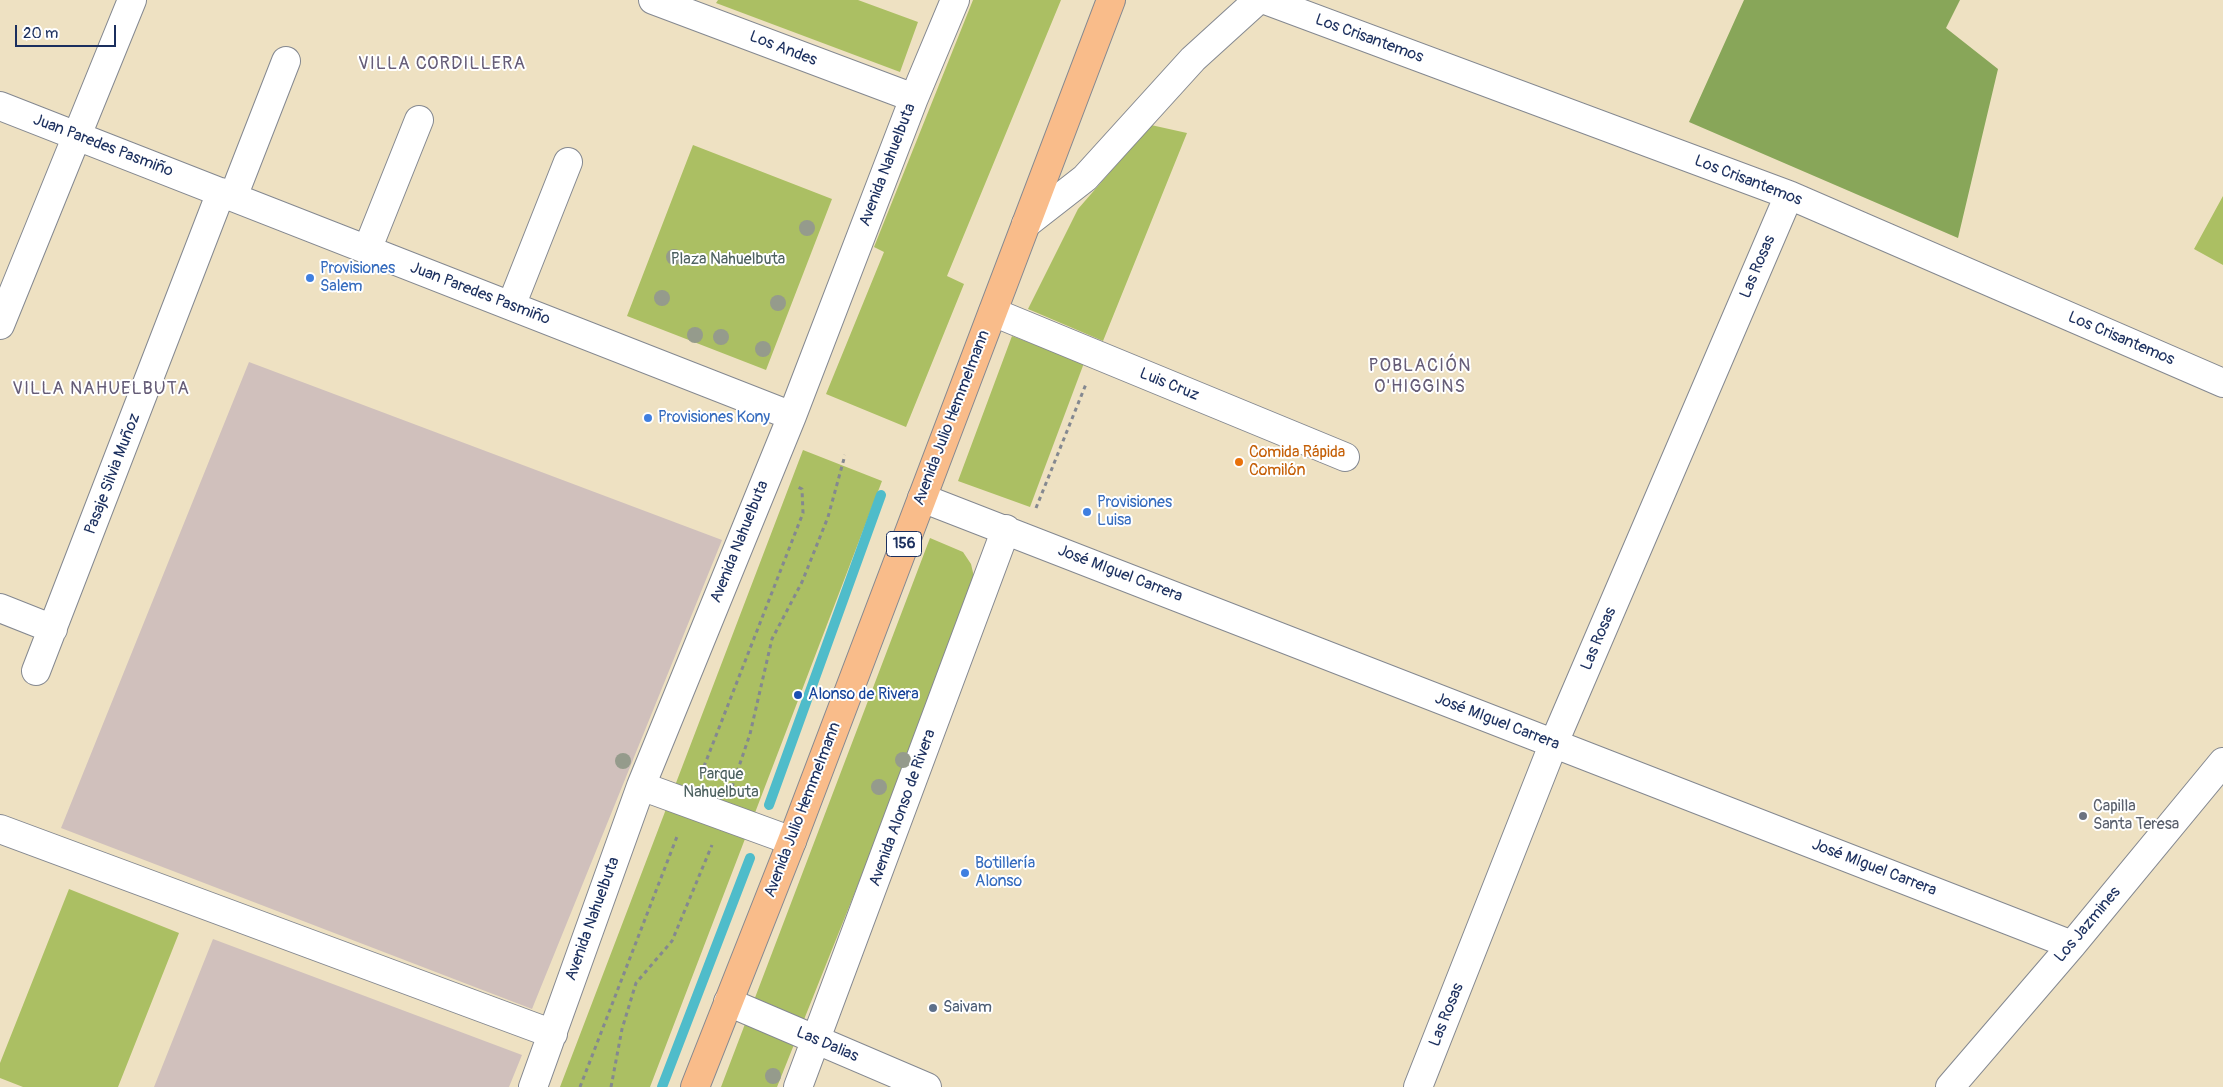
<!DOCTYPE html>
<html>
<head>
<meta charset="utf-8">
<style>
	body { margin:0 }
	#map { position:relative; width:2223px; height:1087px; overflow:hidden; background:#eee1c2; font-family:Pangolin,sans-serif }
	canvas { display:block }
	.scale { position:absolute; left:15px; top:25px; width:101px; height:22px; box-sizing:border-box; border:2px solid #1b2f5e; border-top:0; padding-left:6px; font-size:15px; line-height:18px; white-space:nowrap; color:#1b2f5e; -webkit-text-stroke:4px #fff; paint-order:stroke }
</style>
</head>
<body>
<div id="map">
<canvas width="2223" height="1087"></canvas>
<div class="scale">20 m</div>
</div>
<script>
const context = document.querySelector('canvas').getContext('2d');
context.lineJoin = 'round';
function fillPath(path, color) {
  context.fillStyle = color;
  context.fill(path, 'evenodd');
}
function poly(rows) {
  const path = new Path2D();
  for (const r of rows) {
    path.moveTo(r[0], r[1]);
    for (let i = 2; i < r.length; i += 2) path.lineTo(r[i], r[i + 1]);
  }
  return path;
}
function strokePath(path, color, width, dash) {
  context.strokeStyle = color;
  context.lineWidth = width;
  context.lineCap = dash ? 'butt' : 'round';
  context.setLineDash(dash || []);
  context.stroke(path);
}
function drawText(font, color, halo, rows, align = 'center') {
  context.font = font + ' Pangolin,sans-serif';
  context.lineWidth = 4;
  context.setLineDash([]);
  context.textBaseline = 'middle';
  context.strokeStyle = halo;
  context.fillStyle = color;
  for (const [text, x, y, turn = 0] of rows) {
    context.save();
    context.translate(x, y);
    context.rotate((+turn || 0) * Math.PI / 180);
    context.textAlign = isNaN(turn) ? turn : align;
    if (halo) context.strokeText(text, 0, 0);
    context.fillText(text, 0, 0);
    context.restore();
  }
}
const industrial = poly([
	[249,362,722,540,532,1009,61,828],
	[213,939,522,1055,509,1087,154,1087]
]);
const green = poly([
	[718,0,858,0,918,22,900,72,716,3],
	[973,0,1061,0,947,276,964,284,906,427,826,394,884,252,874,247],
	[1151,125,1187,133,1103,341,1028,309,1078,209],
	[693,145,832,199,766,370,627,316],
	[2223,196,2223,265,2194,249],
	[1012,336,1084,363,1030,507,958,481],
	[803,450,882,481,650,1087,560,1087],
	[930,538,963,552,971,564,975,581,973,597,777,1087,721,1087],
	[69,889,179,933,118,1087,23,1087,0,1078,0,1063]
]);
const forest = poly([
	[1744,0,1960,0,1946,28,1998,69,1958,238,1689,122]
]);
const stream = poly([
	[769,805,881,495],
	[662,1087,750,858]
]);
const path = poly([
	[1036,508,1086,384],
	[701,774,803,513,802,489,796,486],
	[732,787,750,734,772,639,802,582,828,517,845,455],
	[580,1087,678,834],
	[611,1087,622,1029,636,983,672,941,712,845]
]);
const minor = poly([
	[653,0,914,98],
	[1265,0,1789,195,2223,383],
	[0,106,792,416],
	[233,197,286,61],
	[1026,224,1085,178,1193,59,1258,0],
	[367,250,419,120],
	[511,306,568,162],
	[993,312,1345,457],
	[0,325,132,0],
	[922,498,2072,945],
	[0,608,53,629],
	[36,671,221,192],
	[641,786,792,841],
	[0,829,553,1034],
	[728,1002,927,1087],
	[533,1087,641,786,792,416,914,98,955,0],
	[798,1087,1006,529],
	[1418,1087,1553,745,1789,195],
	[1950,1087,2072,945,2223,762]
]);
const trunk = poly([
	[695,1087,792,841,1111,0]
]);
const trees = [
	[807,228],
	[674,257],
	[662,298],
	[778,303],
	[695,335],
	[721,337],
	[763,349],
	[903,760],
	[623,761],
	[879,787],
	[773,1076]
];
const markers = [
	[310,278,5,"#3f7fe0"],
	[648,418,5,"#3f7fe0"],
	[1239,462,5,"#e8710a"],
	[1087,512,5,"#3f7fe0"],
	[798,695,5,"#1a4fb4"],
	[2083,816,5,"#6b7280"],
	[965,873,5,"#3f7fe0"],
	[933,1008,5,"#5c6f8a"]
];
const shields = [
	[904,544,35]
];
const shieldNames = [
	["156",904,544]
];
const streetNames = [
	["Los Crisantemos",1369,39,20],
	["Los Andes",783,49,21],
	["Juan Paredes Pasmiño",103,146,21],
	["Avenida Nahuelbuta",888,165,-69],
	["Los Crisantemos",1748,181,21],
	["Las Rosas",1758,267,-67],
	["Juan Paredes Pasmiño",480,294,21],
	["Los Crisantemos",2121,339,23],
	["Luis Cruz",1169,385,22],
	["Avenida Julio Hemmelmann",952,418,-69],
	["Pasaje Silvia Muñoz",113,474,-69],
	["Avenida Nahuelbuta",740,542,-68],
	["José MIguel Carrera",1120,574,21],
	["Las Rosas",1599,639,-67],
	["José MIguel Carrera",1497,722,21],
	["Avenida Alonso de Rivera",903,808,-70],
	["Avenida Julio Hemmelmann",803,810,-69],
	["José MIguel Carrera",1874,868,21],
	["Avenida Nahuelbuta",593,919,-70],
	["Los Jazmines",2088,925,-50],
	["Las Rosas",1447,1015,-68],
	["Las Dalias",827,1045,23]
];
const parkNames = [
	["Plaza Nahuelbuta",728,260],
	["Parque",721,775],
	["Nahuelbuta",721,793]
];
const shopNames = [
	["Provisiones",320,269],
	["Salem",320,287],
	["Provisiones Kony",658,418],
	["Provisiones",1097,503],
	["Luisa",1097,521],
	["Botillería",975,864],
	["Alonso",975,882]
];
const foodNames = [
	["Comida Rápida",1249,453],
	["Comilón",1249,471]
];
const transitNames = [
	["Alonso de Rivera",808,695]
];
const worshipNames = [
	["Capilla",2093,807],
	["Santa Teresa",2093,825]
];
const serviceNames = [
	["Saivam",943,1008]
];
const neighbourhoodNames = [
	["VILLA CORDILLERA",442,64],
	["POBLACIÓN",1420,366],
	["O'HIGGINS",1420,387],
	["VILLA NAHUELBUTA",101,389]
];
fillPath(industrial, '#d0c0bc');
fillPath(green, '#abbf63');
fillPath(forest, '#88a659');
strokePath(stream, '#4fbcca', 10);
strokePath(minor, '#848890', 30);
strokePath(trunk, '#848890', 30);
strokePath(path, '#848890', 3, [4, 4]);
strokePath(minor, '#fff', 28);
strokePath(trunk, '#f9bc8a', 28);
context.fillStyle = '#959b8c';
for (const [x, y] of trees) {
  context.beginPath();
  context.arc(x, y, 8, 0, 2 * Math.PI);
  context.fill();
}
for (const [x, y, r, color] of markers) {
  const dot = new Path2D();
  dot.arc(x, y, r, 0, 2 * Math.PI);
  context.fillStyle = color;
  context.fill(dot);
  strokePath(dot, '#fff', 2);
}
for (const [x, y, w] of shields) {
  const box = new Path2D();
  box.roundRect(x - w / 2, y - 12.5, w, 25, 4);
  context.fillStyle = '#fff';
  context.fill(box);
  strokePath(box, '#1b2f5e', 1);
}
drawText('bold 15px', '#1b2f5e', null, shieldNames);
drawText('16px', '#1b2f5e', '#fff', streetNames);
drawText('16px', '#4d6160', '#fff', parkNames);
drawText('16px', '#366cbe', '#fff', shopNames, 'left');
drawText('16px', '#c56008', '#fff', foodNames, 'left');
drawText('16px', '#164399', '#fff', transitNames, 'left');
drawText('16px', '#5b616d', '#fff', worshipNames, 'left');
drawText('16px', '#4e5e75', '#fff', serviceNames, 'left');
context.letterSpacing = '1px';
drawText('18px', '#655c77', '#fff', neighbourhoodNames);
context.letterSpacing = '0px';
</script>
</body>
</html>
